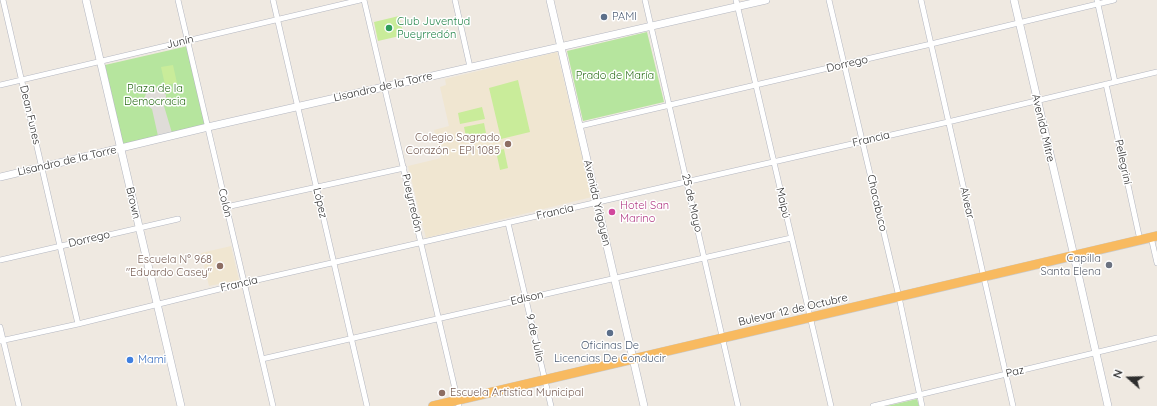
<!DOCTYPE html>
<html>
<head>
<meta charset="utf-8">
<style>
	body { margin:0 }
	#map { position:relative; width:1157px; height:406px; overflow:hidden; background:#efe9e1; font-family:Quicksand,sans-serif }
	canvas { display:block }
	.north { position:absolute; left:1109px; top:358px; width:40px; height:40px; -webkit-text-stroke:3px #fff; paint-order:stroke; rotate:290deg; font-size:11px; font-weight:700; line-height:16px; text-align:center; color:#2e2e2e }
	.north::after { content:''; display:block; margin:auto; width:14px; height:18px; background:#2e2e2e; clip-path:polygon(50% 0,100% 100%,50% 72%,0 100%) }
</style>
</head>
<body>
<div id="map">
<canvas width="1157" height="406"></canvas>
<div class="north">N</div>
</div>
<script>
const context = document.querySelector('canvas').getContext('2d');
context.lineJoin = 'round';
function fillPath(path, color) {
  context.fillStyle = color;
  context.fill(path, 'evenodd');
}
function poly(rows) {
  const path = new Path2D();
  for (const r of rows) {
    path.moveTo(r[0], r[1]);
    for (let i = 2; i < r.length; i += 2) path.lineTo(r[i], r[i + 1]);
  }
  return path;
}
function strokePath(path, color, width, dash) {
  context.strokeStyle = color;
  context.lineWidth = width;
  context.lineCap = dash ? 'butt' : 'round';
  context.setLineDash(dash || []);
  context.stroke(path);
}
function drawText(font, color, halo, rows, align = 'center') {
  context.font = font + ' Quicksand,sans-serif';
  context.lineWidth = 3;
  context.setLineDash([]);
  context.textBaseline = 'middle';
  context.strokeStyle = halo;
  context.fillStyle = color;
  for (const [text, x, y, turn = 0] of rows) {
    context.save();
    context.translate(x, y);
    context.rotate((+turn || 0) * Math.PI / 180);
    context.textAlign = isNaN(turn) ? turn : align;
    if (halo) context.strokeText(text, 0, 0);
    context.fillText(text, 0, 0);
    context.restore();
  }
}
const education = poly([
	[557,52,592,197,426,238,408,166,441,158,434,130,449,126,440,87,446,85,445,79],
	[231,246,239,280,209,286,201,253]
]);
const green = poly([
	[647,32,664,102,583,121,567,51],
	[188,46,205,125,123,144,105,65],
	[917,399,919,406,887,406]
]);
const pitch = poly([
	[399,16,404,35,378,41,374,22],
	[173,65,177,83,165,85,161,67],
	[518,80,530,132,501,139,489,88],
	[482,107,485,119,460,124,458,113],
	[484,123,486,133,466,137,464,127],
	[504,149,508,168,500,170,496,151]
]);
const plaza = poly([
	[155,87,163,90,166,95,166,101,164,106,172,133,158,136,152,109,148,106,144,99,147,91]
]);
const minor = poly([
	[3,0,78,324],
	[178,0,273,406],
	[273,0,367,406],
	[364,0,459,406],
	[455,0,470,67],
	[645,0,738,406],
	[736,0,831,406],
	[829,0,899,297,922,406],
	[921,0,1013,406],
	[1097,0,1115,82],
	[1106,84,1140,240],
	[0,85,360,0],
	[580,126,931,44,1114,0],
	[226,207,404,168],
	[508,223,551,406],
	[1151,237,1157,263],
	[0,260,178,219],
	[0,327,19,406],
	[0,341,78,324,244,283,948,122,1157,72],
	[262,359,791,238],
	[873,406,1157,338]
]);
const tertiary = poly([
	[86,0,181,406],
	[1014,0,1074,256]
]);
const secondary = poly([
	[550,0,644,406],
	[0,177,208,127,766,0],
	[1074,256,1108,406]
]);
const trunk = poly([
	[433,406,1157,236]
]);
const markers = [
	[604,17,4,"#5c6f8a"],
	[389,28,4,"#2e9e5b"],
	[508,144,4,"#8d6e63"],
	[612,212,4,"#d1479c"],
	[1109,265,4,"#6b7280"],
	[220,266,4,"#8d6e63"],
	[610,333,4,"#5c6f8a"],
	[130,360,4,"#3f7fe0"],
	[442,393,4,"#8d6e63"]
];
const serviceNames = [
	["PAMI",612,17],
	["Oficinas De",610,346,"center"],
	["Licencias De Conducir",610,359,"center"]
];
const leisureNames = [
	["Club Juventud",397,22],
	["Pueyrredón",397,35]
];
const streetNames = [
	["Junín",180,42,-13],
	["Dorrego",847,64,-13],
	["Lisandro de la Torre",383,87,-13],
	["Dean Funes",30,115,77],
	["Avenida Mitre",1043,128,77],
	["Francia",871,139,-13],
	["Lisandro de la Torre",67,161,-13],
	["Pellegrini",1123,162,78],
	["Brown",133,203,77],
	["Colón",225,203,77],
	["López",320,203,77],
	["Pueyrredón",412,203,77],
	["Avenida Yrigoyen",597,203,77],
	["25 de Mayo",692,203,77],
	["Maipú",783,203,77],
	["Chacabuco",877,203,77],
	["Alvear",967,203,77],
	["Francia",555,212,-13],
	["Dorrego",89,239,-13],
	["Francia",239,284,-13],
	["Edison",527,298,-13],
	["Bulevar 12 de Octubre",793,310,-13],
	["9 de Julio",535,338,77],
	["Paz",1015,372,-13]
];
const parkNames = [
	["Prado de María",615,76],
	["Plaza de la",155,89],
	["Democracia",155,102]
];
const educationNames = [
	["Colegio Sagrado",500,138],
	["Corazón - EPI 1085",500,151],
	["Escuela N° 968",212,260],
	["\"Eduardo Casey\"",212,273],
	["Escuela Artistica Municipal",450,393,"left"]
];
const hotelNames = [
	["Hotel San",620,206],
	["Marino",620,219]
];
const worshipNames = [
	["Capilla",1101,259],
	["Santa Elena",1101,272]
];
const shopNames = [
	["Mami",138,360]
];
fillPath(education, '#f0e6d1');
fillPath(green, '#b6e59e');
fillPath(pitch, '#c9ec9a');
fillPath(plaza, '#dfdcd8');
strokePath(minor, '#b4b7c1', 6);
strokePath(tertiary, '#b4b7c1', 8);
strokePath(secondary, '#b4b7c1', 8);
strokePath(trunk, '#c9c9c9', 10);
strokePath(minor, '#fff', 5);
strokePath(tertiary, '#fff', 7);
strokePath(secondary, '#fff', 7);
strokePath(trunk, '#f8ba60', 9);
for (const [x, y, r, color] of markers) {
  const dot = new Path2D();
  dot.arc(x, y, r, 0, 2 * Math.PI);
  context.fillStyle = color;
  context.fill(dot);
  strokePath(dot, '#fff', 1.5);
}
drawText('11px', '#4e5e75', '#fff', serviceNames, 'left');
drawText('11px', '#27864d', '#fff', leisureNames, 'left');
drawText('11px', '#2e2e2e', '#fff', streetNames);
drawText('11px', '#2c6e1b', '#fff', parkNames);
drawText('11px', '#785e54', '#fff', educationNames, 'right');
drawText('11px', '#b23c85', '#fff', hotelNames, 'left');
drawText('11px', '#5b616d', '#fff', worshipNames, 'right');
drawText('11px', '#366cbe', '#fff', shopNames, 'left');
</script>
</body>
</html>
